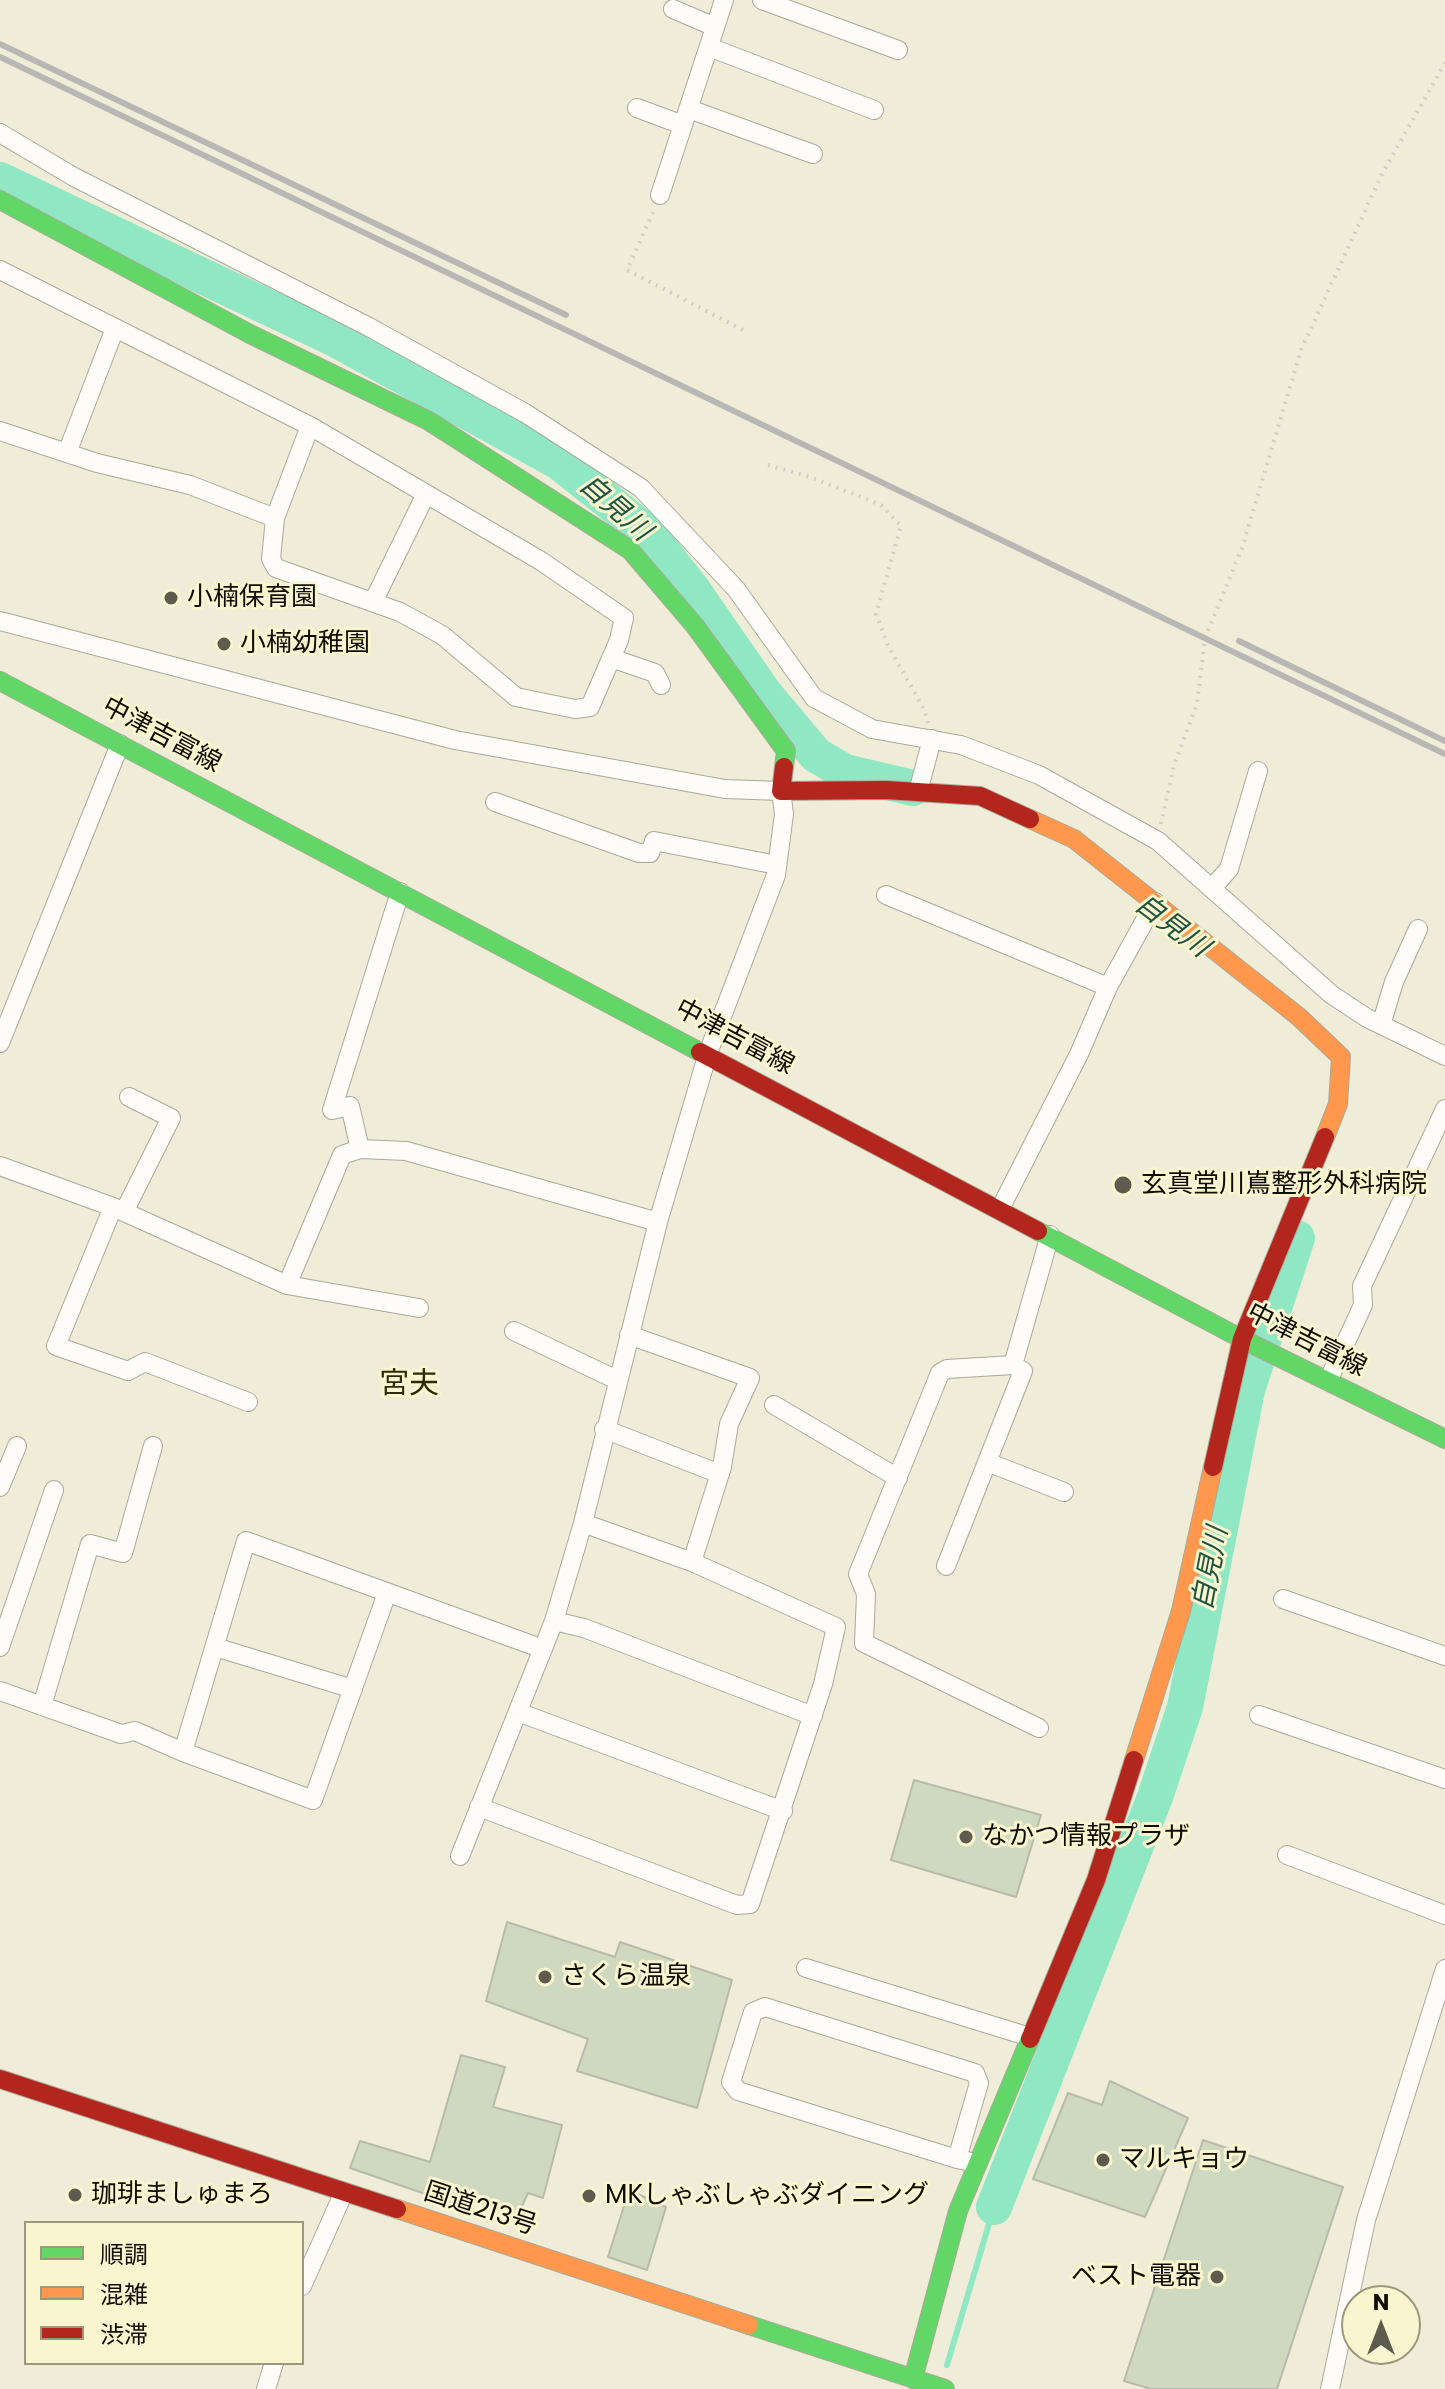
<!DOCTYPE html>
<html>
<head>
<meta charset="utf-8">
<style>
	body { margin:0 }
	#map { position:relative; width:1445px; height:2389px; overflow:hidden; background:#efedd8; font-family:Poppins,"Noto Sans JP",sans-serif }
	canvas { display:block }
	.legend { position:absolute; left:24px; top:2221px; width:280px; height:144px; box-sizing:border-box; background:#f8f5cf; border:2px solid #9a987d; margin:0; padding:10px 14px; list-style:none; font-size:24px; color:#0e0d02 }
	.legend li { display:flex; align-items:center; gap:16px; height:40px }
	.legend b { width:40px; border:2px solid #9a987d }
	.north { position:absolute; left:1341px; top:2285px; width:80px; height:80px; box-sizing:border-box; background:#f8f5cf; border:2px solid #9a987d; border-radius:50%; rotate:0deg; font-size:22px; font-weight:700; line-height:32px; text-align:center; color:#0e0d02 }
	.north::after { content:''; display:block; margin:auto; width:28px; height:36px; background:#5d5b4d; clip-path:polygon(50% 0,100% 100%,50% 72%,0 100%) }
</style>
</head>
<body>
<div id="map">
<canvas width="1445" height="2389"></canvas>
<ul class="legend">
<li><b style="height:10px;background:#63d668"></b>順調</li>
<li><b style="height:10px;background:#ff974d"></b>混雑</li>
<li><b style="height:10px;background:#b3261e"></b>渋滞</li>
</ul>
<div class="north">N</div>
</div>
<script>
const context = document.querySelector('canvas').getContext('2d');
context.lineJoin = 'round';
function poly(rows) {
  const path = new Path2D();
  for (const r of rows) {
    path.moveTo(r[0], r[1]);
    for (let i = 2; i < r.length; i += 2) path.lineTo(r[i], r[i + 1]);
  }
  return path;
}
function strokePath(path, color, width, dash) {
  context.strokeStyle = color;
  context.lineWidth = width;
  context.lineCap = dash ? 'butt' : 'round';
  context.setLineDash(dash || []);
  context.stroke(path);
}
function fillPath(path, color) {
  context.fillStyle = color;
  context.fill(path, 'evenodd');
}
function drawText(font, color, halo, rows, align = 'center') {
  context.font = font + ' Poppins,"Noto Sans JP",sans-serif';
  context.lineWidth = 6;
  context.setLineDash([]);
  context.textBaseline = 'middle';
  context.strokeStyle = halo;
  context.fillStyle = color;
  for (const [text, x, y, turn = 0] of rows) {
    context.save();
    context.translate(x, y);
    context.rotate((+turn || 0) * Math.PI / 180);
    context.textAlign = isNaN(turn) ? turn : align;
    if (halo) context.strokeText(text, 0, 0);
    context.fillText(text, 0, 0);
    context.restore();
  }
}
const stream = poly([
	[947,2365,994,2207]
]);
const river = poly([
	[0,180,335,339,559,462,647,532,692,589,764,693,816,755,845,772,913,788],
	[994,2207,1155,1797,1185,1707,1247,1390,1297,1238]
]);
const building = poly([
	[914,1780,1041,1815,1016,1897,891,1860,914,1780],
	[507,1922,615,1957,620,1942,732,1980,697,2108,577,2071,588,2039,486,2001,507,1922],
	[461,2055,505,2067,493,2107,562,2125,543,2198,528,2193,517,2217,466,2197,463,2207,350,2168,360,2141,430,2162,461,2055],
	[1110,2081,1188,2118,1145,2217,1033,2179,1068,2093,1102,2105,1110,2081],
	[1203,2140,1343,2187,1277,2389,1151,2389,1124,2381,1203,2140],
	[629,2190,666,2207,647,2270,608,2257,629,2190]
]);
const path = poly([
	[653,212,627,270,747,332],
	[768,465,810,477,881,505,901,526,876,614,888,646,924,709,928,723],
	[1161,824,1174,765,1197,704,1205,638,1242,548,1301,350,1382,174,1445,63]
]);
const street = poly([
	[762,0,898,50],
	[673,9,715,27],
	[709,47,874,110],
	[637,108,683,125],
	[689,109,813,154],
	[0,133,74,177,369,327,525,413,641,488,736,589,814,698,872,729,961,745,1039,775,1158,841,1332,995,1367,1018,1445,1056],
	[660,195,724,0],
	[0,270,310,426,541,561,624,618,619,640,590,707,575,709,516,697,442,635,400,612,276,568,271,559,275,518,310,426],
	[0,431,97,463,190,485,275,518],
	[67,453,115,328],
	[373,602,426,494],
	[0,621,455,740,725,789,781,791,784,814,776,875,708,1053,658,1222,583,1523,554,1621,460,1856],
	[611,658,655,673,661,685],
	[918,792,932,739],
	[495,802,639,853,650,853,654,841,777,865],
	[1212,888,1229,869,1258,771],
	[886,895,1108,987],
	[1381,1025,1394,982,1418,929],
	[0,1043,120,744],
	[360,1149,350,1106,332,1110,400,892],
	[0,1166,113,1207,287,1285,342,1155,360,1149,406,1151,658,1222],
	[113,1207,56,1346,128,1371,145,1362,248,1402],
	[1000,1209,1079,1054,1108,987,1155,902],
	[124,1212,171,1118,129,1097],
	[287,1285,419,1308],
	[514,1331,617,1380],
	[629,1335,750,1378,729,1424,722,1467,692,1562],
	[1328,1381,1363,1305,1362,1286,1445,1109],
	[774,1405,898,1478],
	[604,1429,720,1474],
	[987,1462,1064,1492],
	[0,1487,17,1446],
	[946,1566,1023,1371,1013,1365],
	[387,1593,313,1800,183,1752,246,1541,543,1649],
	[1283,1599,1445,1656],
	[554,1621,584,1628,813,1716],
	[0,1647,54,1490],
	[215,1647,353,1689],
	[0,1691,121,1734,135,1731,183,1752],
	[42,1706,90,1544,123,1553,153,1446],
	[518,1712,783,1811],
	[1259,1715,1445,1779],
	[1039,1728,864,1643,866,1594,858,1574,940,1373,947,1369,1013,1365,1050,1235],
	[479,1807,737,1905,750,1904,823,1684,836,1627,692,1562,583,1523],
	[1287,1855,1445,1915],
	[806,1968,1030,2037],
	[957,2159,979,2083,975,2073,765,2007,753,2012,731,2082,738,2091,957,2159,976,2163],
	[302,2286,344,2192],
	[266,2389,274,2363],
	[1330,2389,1366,2220,1445,1969]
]);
const fast = poly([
	[0,200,250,334,429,421,630,550,695,626,786,751,784,767],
	[0,681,700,1052],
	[1038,1231,1242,1339,1445,1439],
	[749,2325,945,2389],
	[913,2379,958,2211,1030,2039]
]);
const slow = poly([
	[1030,819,1074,839,1299,1017,1341,1057,1338,1104,1325,1137],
	[1134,1760,1181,1611,1213,1467],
	[397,2209,749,2325]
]);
const jam = poly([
	[784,767,781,791,886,790,980,796,1030,819],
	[700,1052,1038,1231],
	[1213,1467,1242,1339,1325,1137],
	[1030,2039,1096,1880,1134,1760],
	[0,2079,397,2209]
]);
const rail = poly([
	[0,44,566,315],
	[0,57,1445,754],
	[1239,641,1445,741]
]);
const markers = [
	[171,598,8,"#5d5b4d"],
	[224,644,8,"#5d5b4d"],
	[1123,1185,10,"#5d5b4d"],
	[966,1837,8,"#5d5b4d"],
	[545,1977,8,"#5d5b4d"],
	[1103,2160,8,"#5d5b4d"],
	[75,2195,8,"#5d5b4d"],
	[589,2196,8,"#5d5b4d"],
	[1217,2277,8,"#5d5b4d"]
];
const poiNames = [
	["小楠保育園",187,598],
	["小楠幼稚園",240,644],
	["玄真堂川嶌整形外科病院",1141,1185],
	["なかつ情報プラザ",982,1837],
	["さくら温泉",561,1977],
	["マルキョウ",1119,2160],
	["珈琲ましゅまろ",91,2195],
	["MKしゃぶしゃぶダイニング",605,2196],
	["ベスト電器",1201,2277,"right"]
];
const streetNames = [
	["中津吉富線",161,736,28],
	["中津吉富線",734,1038,28],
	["中津吉富線",1306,1341,27],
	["国道213号",480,2210,18]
];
const waterNames = [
	["自見川",614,509,41],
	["自見川",1171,927,37],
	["自見川",1212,1569,-79]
];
const quarterNames = [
	["宮夫",409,1385]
];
strokePath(stream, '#90e7c4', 6);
strokePath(river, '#90e7c4', 36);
fillPath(building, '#cfd9c0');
strokePath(building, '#b8bbac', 2);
strokePath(street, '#aaa999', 20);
strokePath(fast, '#aaa999', 20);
strokePath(slow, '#aaa999', 20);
strokePath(jam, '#aaa999', 20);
strokePath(path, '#cecec7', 4, [2, 6]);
strokePath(street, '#fdfcf9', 18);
strokePath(fast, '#63d668', 18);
strokePath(slow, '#ff974d', 18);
strokePath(jam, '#b3261e', 18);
strokePath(rail, '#b9b7b3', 6);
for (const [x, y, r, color] of markers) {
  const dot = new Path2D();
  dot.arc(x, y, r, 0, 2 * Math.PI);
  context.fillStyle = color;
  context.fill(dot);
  strokePath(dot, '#f8f5cf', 3);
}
drawText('26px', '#0e0d02', '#f8f5cf', poiNames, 'left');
drawText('26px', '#0e0d02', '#f8f5cf', streetNames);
drawText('italic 28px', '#205442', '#f8f5cf', waterNames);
drawText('30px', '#2e2b0b', '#f8f5cf', quarterNames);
</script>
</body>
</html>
